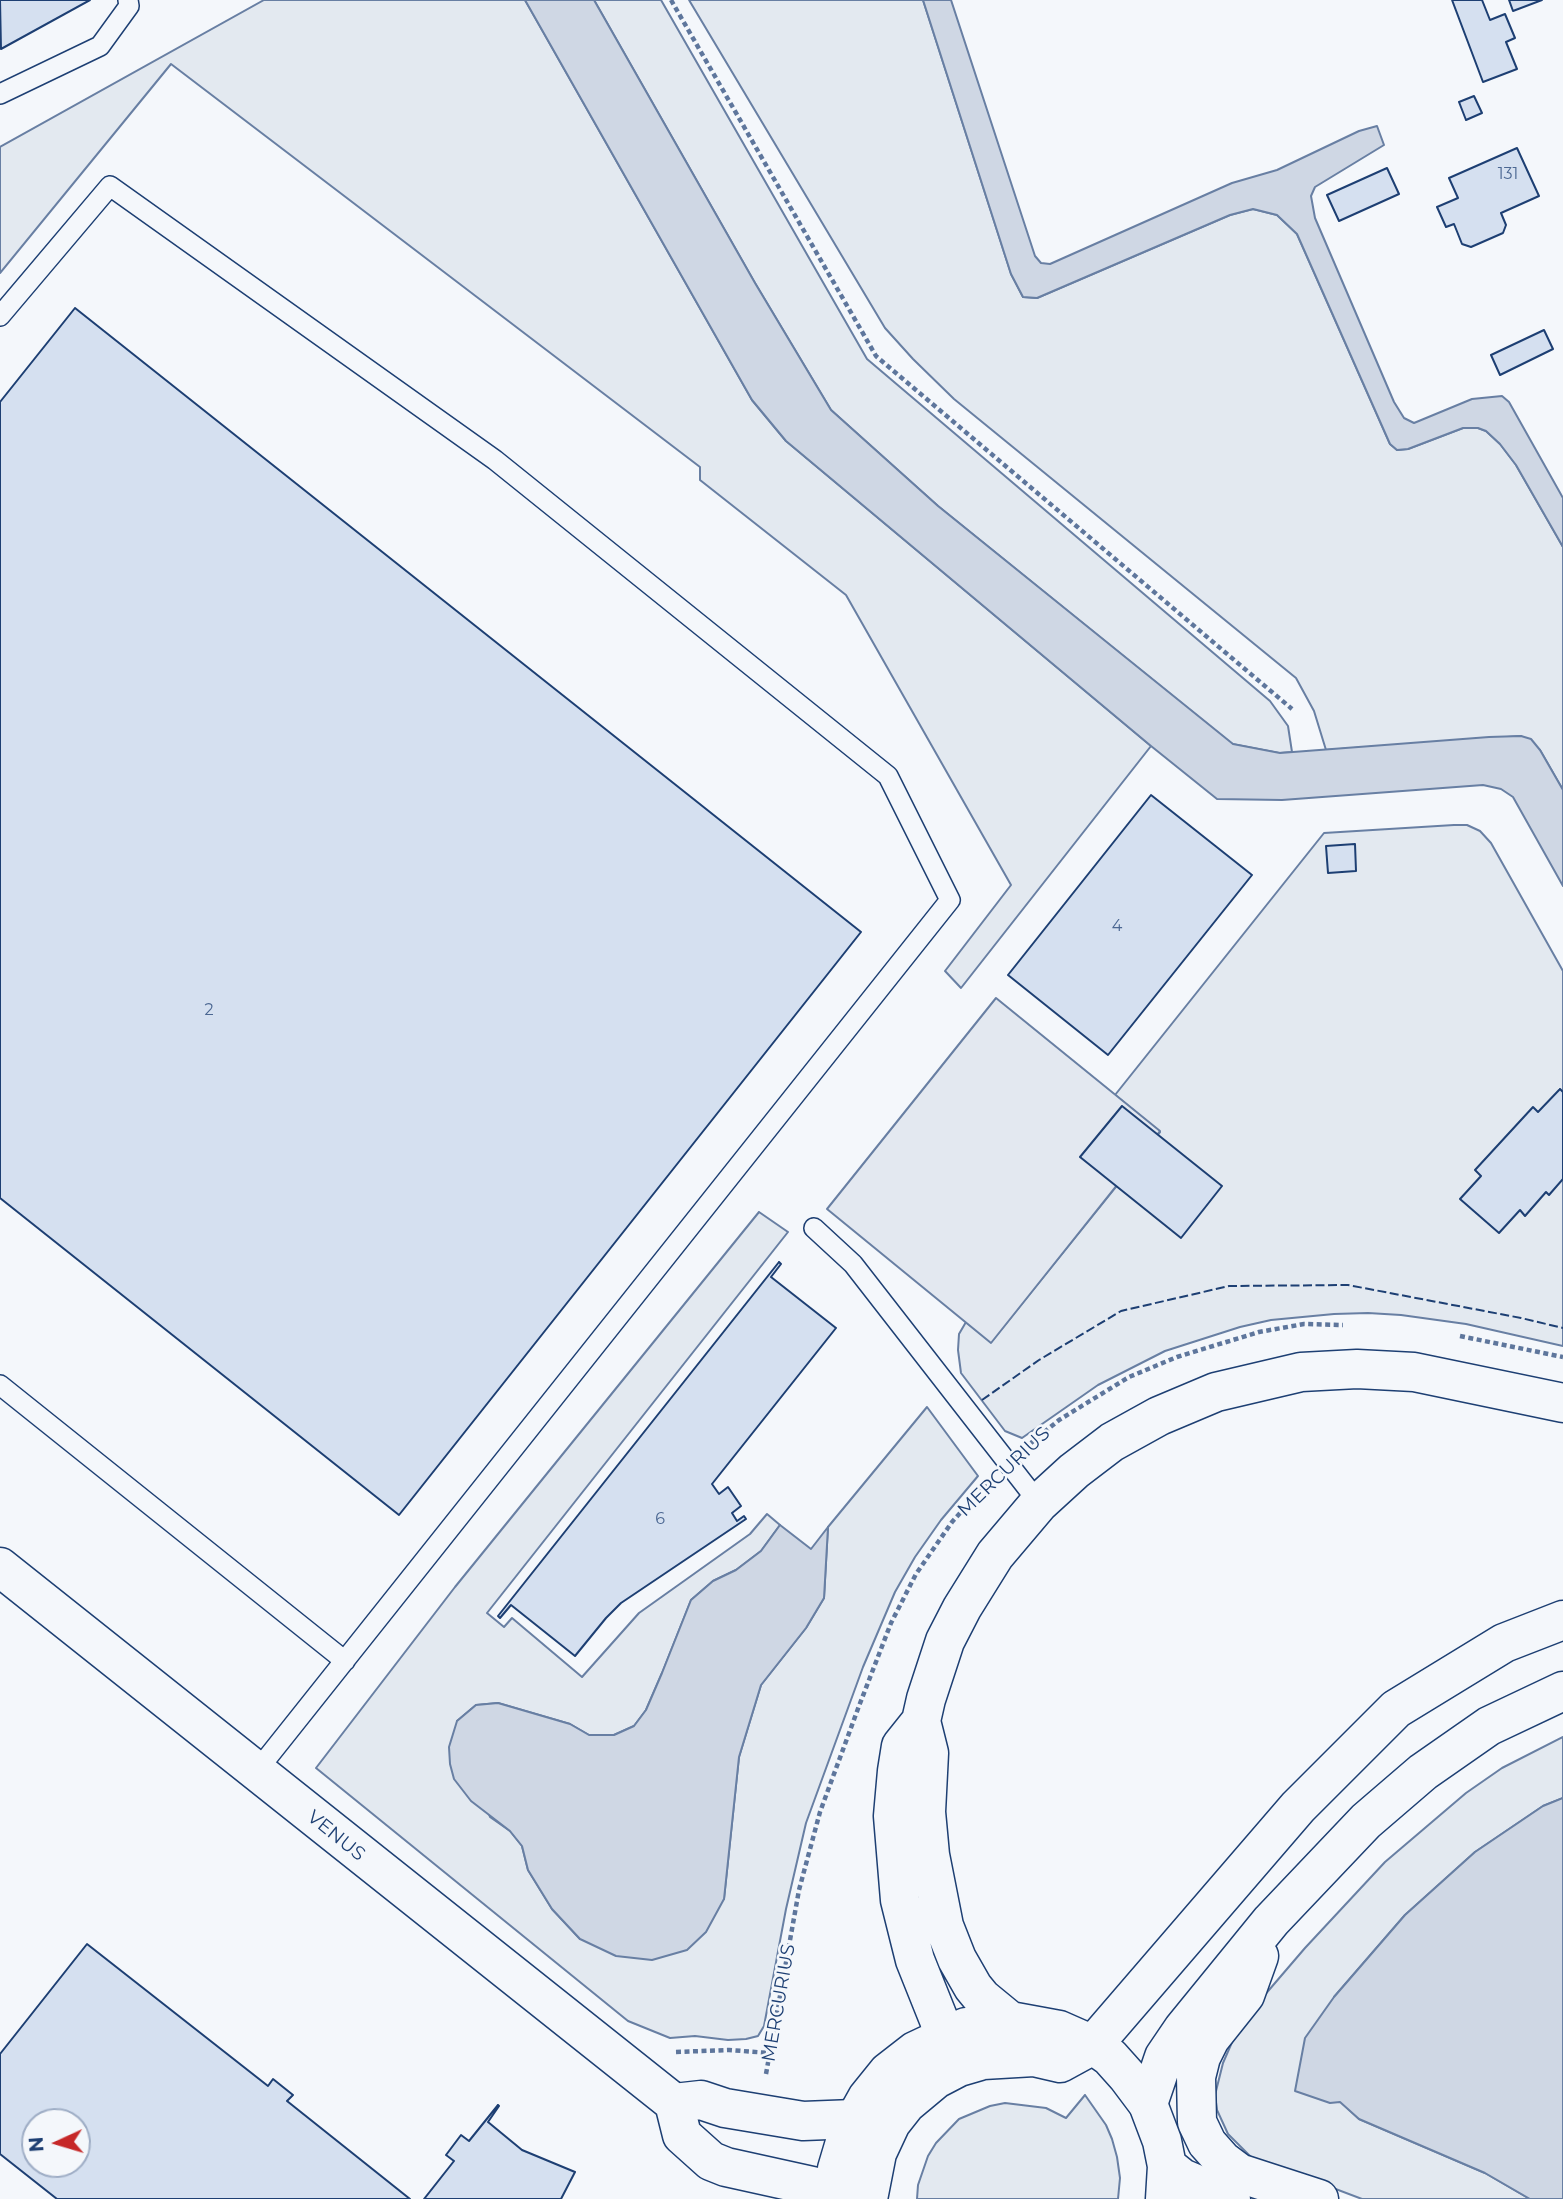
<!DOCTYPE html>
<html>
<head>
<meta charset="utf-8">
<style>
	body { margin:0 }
	#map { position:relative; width:1563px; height:2199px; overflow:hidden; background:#f4f7fb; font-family:Montserrat,sans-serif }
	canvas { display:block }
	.north { position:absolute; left:21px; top:2108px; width:70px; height:70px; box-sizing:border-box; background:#f4f7fb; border:2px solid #9eadc5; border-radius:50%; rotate:266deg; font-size:19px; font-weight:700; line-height:28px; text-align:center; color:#1d3f73 }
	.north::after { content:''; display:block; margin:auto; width:24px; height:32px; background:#c62828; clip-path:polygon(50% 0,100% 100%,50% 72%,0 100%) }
</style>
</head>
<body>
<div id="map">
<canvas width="1563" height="2199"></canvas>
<div class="north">N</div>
</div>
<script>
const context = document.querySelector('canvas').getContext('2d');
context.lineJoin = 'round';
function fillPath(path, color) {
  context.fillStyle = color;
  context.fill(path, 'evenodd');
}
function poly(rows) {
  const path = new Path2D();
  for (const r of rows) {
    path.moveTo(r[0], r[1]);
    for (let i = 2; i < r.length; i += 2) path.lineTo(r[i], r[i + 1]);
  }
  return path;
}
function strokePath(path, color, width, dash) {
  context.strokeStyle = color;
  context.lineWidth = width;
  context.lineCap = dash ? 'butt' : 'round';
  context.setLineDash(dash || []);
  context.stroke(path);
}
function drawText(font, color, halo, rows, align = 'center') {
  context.font = font + ' Montserrat,sans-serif';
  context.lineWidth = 5;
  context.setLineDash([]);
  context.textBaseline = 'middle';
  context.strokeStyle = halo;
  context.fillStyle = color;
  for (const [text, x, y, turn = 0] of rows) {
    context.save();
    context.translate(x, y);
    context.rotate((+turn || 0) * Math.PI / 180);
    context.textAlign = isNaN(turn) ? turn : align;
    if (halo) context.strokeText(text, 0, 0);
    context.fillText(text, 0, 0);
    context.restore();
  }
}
const green = poly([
	[264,0,525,0,752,400,786,441,1151,746,961,988,945,971,1011,885,846,595,700,480,700,467,171,64,0,273,0,147,264,0],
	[594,0,661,0,867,359,1270,701,1288,726,1292,752,1279,753,1232,744,938,506,831,410,755,283,594,0],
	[689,0,923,0,1011,274,1023,297,1037,298,1230,215,1253,209,1277,215,1297,234,1390,444,1397,450,1408,449,1463,428,1478,428,1486,431,1500,444,1516,465,1563,547,1563,790,1540,750,1521,736,1326,750,1314,711,1296,678,954,399,913,359,885,328,689,0],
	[1454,825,1467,825,1480,831,1491,843,1563,971,1563,1346,1466,1324,1401,1315,1368,1313,1334,1314,1271,1320,1240,1327,1165,1351,1098,1385,1022,1438,1005,1431,961,1373,958,1350,959,1334,966,1322,991,1342,1160,1132,1115,1095,1324,833,1454,825],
	[759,1212,788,1232,487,1613,504,1627,512,1618,582,1677,639,1613,750,1534,767,1514,780,1525,761,1551,736,1570,713,1581,691,1600,662,1673,646,1710,634,1726,614,1735,589,1735,570,1724,498,1703,476,1705,457,1721,490,1817,510,1831,522,1846,528,1870,552,1909,580,1939,724,1899,739,1757,761,1685,806,1628,824,1598,828,1527,927,1407,978,1476,941,1520,915,1557,895,1592,863,1667,806,1823,786,1909,764,2026,758,2036,746,2039,728,2040,695,2036,670,2038,628,2021,316,1768,455,1587,759,1212],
	[1563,1737,1563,1798,1543,1806,1475,1852,1405,1915,1334,1997,1340,2101,1359,2119,1485,2173,1530,2199,1362,2199,1251,2157,1228,2134,1217,2110,1215,2095,1223,2063,1236,2033,1251,2011,1305,1948,1385,1862,1466,1793,1502,1768,1563,1737],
	[1085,2095,1106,2125,1112,2139,1117,2157,1120,2178,1118,2199,917,2199,918,2185,928,2156,936,2143,959,2119,990,2106,1005,2103,1046,2108,1066,2118,1085,2095]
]);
const parking = poly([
	[996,998,1160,1131,991,1343,827,1209,996,998]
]);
const water = poly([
	[525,0,594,0,755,283,831,410,938,506,1233,744,1280,753,1489,737,1521,736,1531,739,1540,750,1563,790,1563,886,1513,797,1501,789,1483,785,1282,800,1217,799,1151,746,786,441,752,400,525,0],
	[923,0,951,0,1035,256,1041,263,1050,264,1232,183,1277,170,1359,131,1377,126,1384,145,1315,187,1311,196,1315,218,1394,402,1404,418,1414,423,1472,399,1502,396,1509,402,1563,498,1563,547,1516,465,1500,444,1486,431,1478,428,1463,428,1408,449,1397,450,1390,444,1297,234,1277,215,1253,209,1230,215,1037,298,1023,297,1011,274,923,0],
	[780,1525,811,1549,828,1527,824,1598,806,1628,761,1685,739,1757,724,1899,706,1932,687,1950,652,1960,616,1956,580,1939,552,1909,528,1870,522,1846,510,1831,471,1801,454,1779,450,1764,449,1747,457,1721,476,1705,498,1703,570,1724,589,1735,614,1735,634,1726,646,1710,662,1673,691,1600,713,1581,736,1570,761,1551,780,1525],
	[1563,1798,1563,2199,1530,2199,1485,2173,1359,2119,1340,2102,1330,2103,1295,2091,1305,2038,1334,1997,1405,1915,1475,1852,1543,1806,1563,1798]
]);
const building = poly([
	[0,0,90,0,1,49,0,0],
	[1452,0,1482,0,1490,20,1505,14,1515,38,1506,42,1517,69,1483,82,1452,0],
	[1509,0,1542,0,1513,11,1509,0],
	[1474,96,1482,113,1466,120,1459,102,1474,96],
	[1517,148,1539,196,1501,213,1506,225,1503,233,1471,247,1462,244,1454,224,1446,227,1437,207,1458,198,1449,178,1517,148],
	[1387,168,1399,194,1339,221,1327,195,1387,168],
	[75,308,861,932,399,1515,0,1198,0,402,75,308],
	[1544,330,1553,349,1500,375,1491,355,1544,330],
	[1151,795,1252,875,1108,1055,1008,975,1151,795],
	[1355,844,1356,871,1328,873,1326,846,1355,844],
	[1560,1089,1563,1092,1563,1179,1549,1195,1546,1192,1525,1216,1520,1210,1499,1233,1460,1199,1481,1176,1475,1170,1533,1107,1538,1112,1560,1089],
	[1122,1106,1222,1186,1181,1238,1080,1157,1122,1106],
	[779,1262,781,1264,771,1277,836,1328,712,1484,719,1494,728,1487,741,1506,732,1513,737,1521,744,1516,746,1519,621,1603,606,1618,575,1656,511,1605,500,1618,498,1616,779,1262],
	[87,1944,268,2086,273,2079,293,2095,287,2101,410,2199,57,2199,0,2154,0,2054,87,1944],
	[35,2122,77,2122,77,2164,35,2164,35,2122],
	[498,2105,499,2106,488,2122,522,2150,575,2172,561,2199,424,2199,454,2161,446,2155,461,2135,469,2141,498,2105]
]);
const path = poly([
	[671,0,876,356,1292,709],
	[1460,1336,1563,1357],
	[1031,1443,1059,1420,1129,1377,1177,1357,1259,1332,1304,1324,1343,1325],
	[676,2052,729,2050,769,2053],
	[766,2074,799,1890,820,1812,859,1706,891,1623,916,1574,952,1522,986,1484]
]);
const service = poly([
	[0,94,100,46,129,6,128,0],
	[0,316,110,186,495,460,888,776,950,900,256,1772],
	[814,1228,853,1264,1039,1503],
	[0,1385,345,1661]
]);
const minor = poly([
	[0,1567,674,2103,682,2135,711,2161,726,2167,835,2191],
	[674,2103,701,2100,725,2108,803,2121,854,2119]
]);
const secondary = poly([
	[921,1721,929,1753,926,1812,930,1855,944,1926,957,1959,973,1987,982,1998,1010,2021],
	[936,2079,943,2056,943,2037,939,2020,915,1960,900,1900,893,1816,897,1771,901,1746,921,1721,926,1699,945,1641,962,1608,995,1555,1039,1503,1074,1471,1112,1442,1159,1416,1216,1392,1301,1372,1357,1369,1414,1372,1563,1403],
	[1167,2166,1182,2178,1231,2199],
	[835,2199,837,2169,848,2132,867,2098,888,2072,915,2051,966,2027,1010,2021,1059,2030,1093,2045,1110,2057,1127,2076,1148,2104,1162,2141,1167,2166,1165,2199],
	[868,2199,877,2153,891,2123,906,2104,936,2079,959,2067,983,2060,1034,2057,1060,2063,1093,2045]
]);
const motorway = poly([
	[1259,1956,1245,1995,1210,2039,1201,2057,1196,2077,1197,2122,1207,2143,1223,2161,1239,2173,1319,2199],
	[1093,2045,1298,1807,1396,1709,1504,1643,1563,1620],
	[1148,2104,1164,2057,1183,2029,1271,1921,1366,1821,1423,1772,1489,1726,1563,1691]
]);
const fence = poly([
	[982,1400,1039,1360,1121,1311,1229,1286,1348,1285,1521,1318,1563,1328]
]);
const numberNames = [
	["131",1508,174],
	["4",1117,926],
	["2",209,1010],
	["6",660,1519]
];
const streetNames = [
	["MERCURIUS",1004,1472,-44],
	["VENUS",336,1836,39],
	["MERCURIUS",779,2003,-80]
];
fillPath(green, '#e3e9f0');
strokePath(green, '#687fa3', 2);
fillPath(parking, '#e3e8f0');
strokePath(parking, '#687fa3', 2);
fillPath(water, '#cfd7e4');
strokePath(water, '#687fa3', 2);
fillPath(building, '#d5e0f0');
strokePath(building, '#1d3f73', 2);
strokePath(service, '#1d3f73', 22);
strokePath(minor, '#1d3f73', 41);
strokePath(secondary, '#1d3f73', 41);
strokePath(motorway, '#1d3f73', 41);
strokePath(path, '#5e769c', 4.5, [5, 3.5]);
strokePath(service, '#f4f7fb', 19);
strokePath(minor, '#f4f7fb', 38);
strokePath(secondary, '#f4f7fb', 38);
strokePath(motorway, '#f4f7fb', 38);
strokePath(fence, '#1d3f73', 2, [9, 3.5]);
drawText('16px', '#4b6792', null, numberNames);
drawText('19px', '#1d3f73', '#f4f7fb', streetNames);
</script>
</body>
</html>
